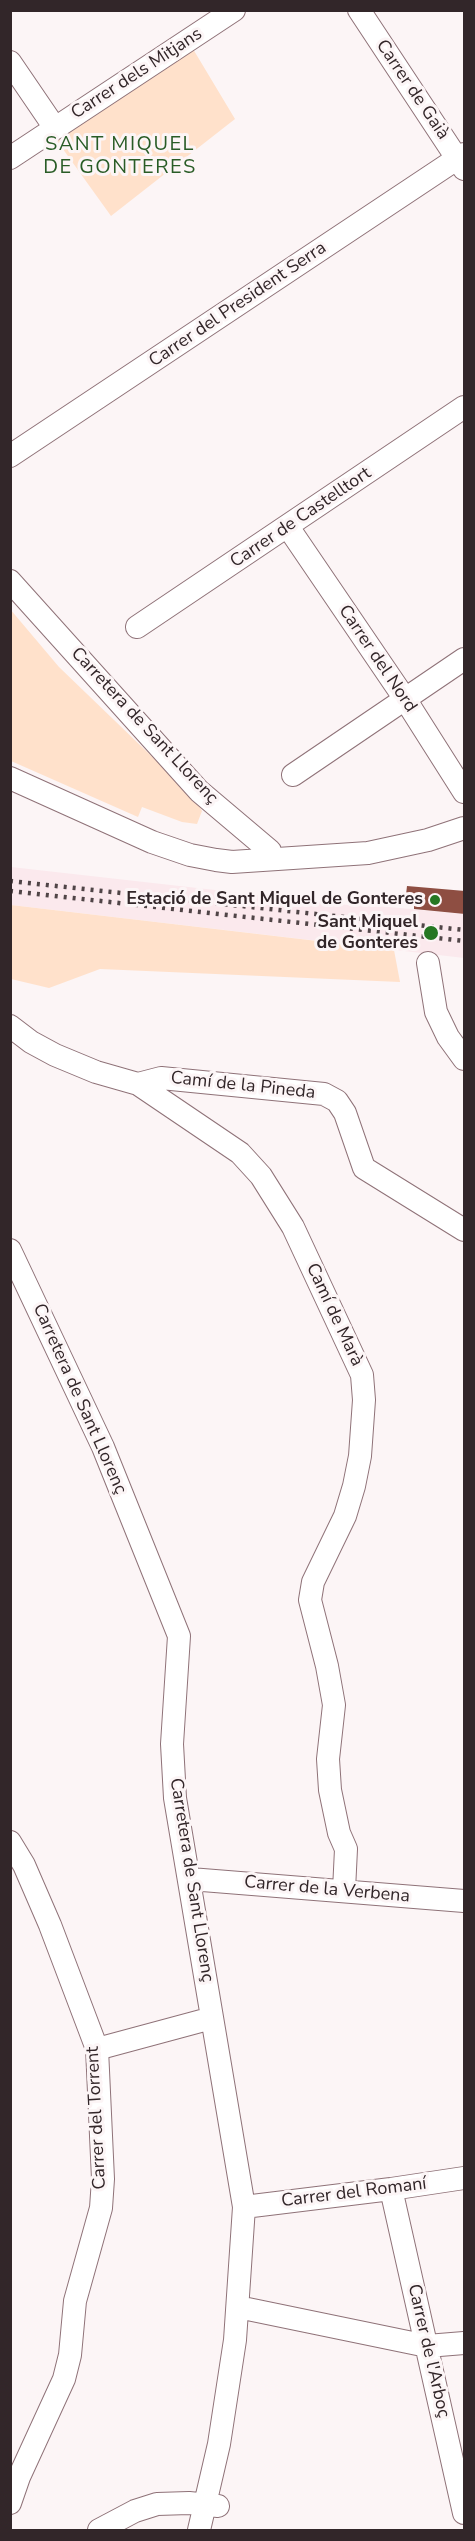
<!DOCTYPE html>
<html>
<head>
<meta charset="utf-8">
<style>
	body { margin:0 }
	#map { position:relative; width:475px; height:2541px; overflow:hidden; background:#fcf5f6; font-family:"Nunito Sans",sans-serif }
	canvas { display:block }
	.frame { position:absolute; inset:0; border:12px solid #322629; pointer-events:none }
</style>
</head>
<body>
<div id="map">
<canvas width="475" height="2541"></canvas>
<div class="frame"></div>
</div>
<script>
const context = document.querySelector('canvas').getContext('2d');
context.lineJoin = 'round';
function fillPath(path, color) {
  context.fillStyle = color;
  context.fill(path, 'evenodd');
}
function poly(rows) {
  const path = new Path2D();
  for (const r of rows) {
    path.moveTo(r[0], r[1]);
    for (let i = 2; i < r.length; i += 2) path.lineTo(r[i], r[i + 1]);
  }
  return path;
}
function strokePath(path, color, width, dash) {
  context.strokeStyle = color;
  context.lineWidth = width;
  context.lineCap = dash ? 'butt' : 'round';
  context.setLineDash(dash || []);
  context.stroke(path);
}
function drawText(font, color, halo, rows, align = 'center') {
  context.font = font + ' "Nunito Sans",sans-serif';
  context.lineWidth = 6;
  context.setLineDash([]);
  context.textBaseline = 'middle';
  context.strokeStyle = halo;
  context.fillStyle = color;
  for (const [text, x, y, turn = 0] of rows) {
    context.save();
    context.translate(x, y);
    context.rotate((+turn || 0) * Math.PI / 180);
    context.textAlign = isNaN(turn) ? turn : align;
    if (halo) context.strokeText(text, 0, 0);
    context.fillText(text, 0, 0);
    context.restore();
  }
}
const built = poly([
	[11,867,357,906,357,904,464,914,464,958,11,905]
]);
const green = poly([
	[193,49,235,119,111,216,55,138],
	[10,609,59,667,195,798,202,811,197,824,182,822,142,807,138,817,11,761],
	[11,905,394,950,400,982,100,969,49,988,11,979]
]);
const building = poly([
	[407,886,465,891,465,914,414,909,414,903,405,903]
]);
const minor = poly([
	[359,10,464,169],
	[10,62,55,128],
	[10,158,234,10],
	[10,456,464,154],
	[288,527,405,699,464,792],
	[10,581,199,791,270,851,272,859],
	[137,627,464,407],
	[293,775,464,659],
	[10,778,152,842,190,855,216,860,232,862,368,853,428,840,464,828],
	[428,963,436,1012,448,1037,464,1059],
	[10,1026,31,1042,55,1055,96,1072,138,1084,240,1153,261,1176,293,1227,362,1375,364,1400,360,1456,354,1486,345,1516,313,1582,310,1600,327,1666,334,1705,328,1759,330,1790,339,1833,346,1849,344,1890],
	[138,1084,161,1078,324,1094,337,1101,345,1113,364,1168,464,1230],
	[10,1250,103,1447,179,1636,172,1744,175,1798,244,2207,235,2340,219,2444,199,2530],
	[10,1842,24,1865,50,1925,97,2049,103,2179,101,2208,75,2301,70,2355,64,2379,19,2477,10,2503],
	[190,1879,464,1901],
	[97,2049,212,2018],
	[391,2189,464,2513],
	[244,2207,391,2189,464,2178],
	[238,2307,427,2346,464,2343],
	[99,2530,135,2511,157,2504,189,2503,218,2506]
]);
const rail = poly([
	[10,881,464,930],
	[10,891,464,941]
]);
const markers = [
	[435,900,6,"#257722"],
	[431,933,8,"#257722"]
];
const streetNames = [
	["Carrer dels Mitjans",137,74,-33],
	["Carrer de Gaià",412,90,56],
	["Carrer del President Serra",238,305,-34],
	["Carrer de Castelltort",301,518,-34],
	["Carrer del Nord",377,659,56],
	["Carretera de Sant Llorenç",144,726,47],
	["Camí de la Pineda",243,1086,6],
	["Camí de Marà",334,1315,65],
	["Carretera de Sant Llorenç",79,1399,66],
	["Carretera de Sant Llorenç",191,1880,81],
	["Carrer de la Verbena",327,1890,5],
	["Carrer del Torrent",97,2118,-93],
	["Carrer del Romaní",354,2193,-7],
	["Carrer de l'Arboç",428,2351,77]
];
const poiNames = [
	["Estació de Sant Miquel de Gonteres",423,900],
	["Sant Miquel",418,923],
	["de Gonteres",418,944]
];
const neighbourhoodNames = [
	["SANT MIQUEL",120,145],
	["DE GONTERES",120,168]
];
fillPath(built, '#fbe9ed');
fillPath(green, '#ffe1cb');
fillPath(building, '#8e4e42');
strokePath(minor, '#8f7278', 24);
strokePath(minor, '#fff', 22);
strokePath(rail, '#504547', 4.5, [3, 6]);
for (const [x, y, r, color] of markers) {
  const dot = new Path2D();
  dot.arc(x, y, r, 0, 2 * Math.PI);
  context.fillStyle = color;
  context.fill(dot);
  strokePath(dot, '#fcf5f6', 2);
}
drawText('18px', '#322629', '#fcf5f6', streetNames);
drawText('bold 18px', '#322629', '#fcf5f6', poiNames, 'right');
context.letterSpacing = '1.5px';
drawText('20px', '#295c26', '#fcf5f6', neighbourhoodNames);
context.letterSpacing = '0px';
</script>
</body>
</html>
